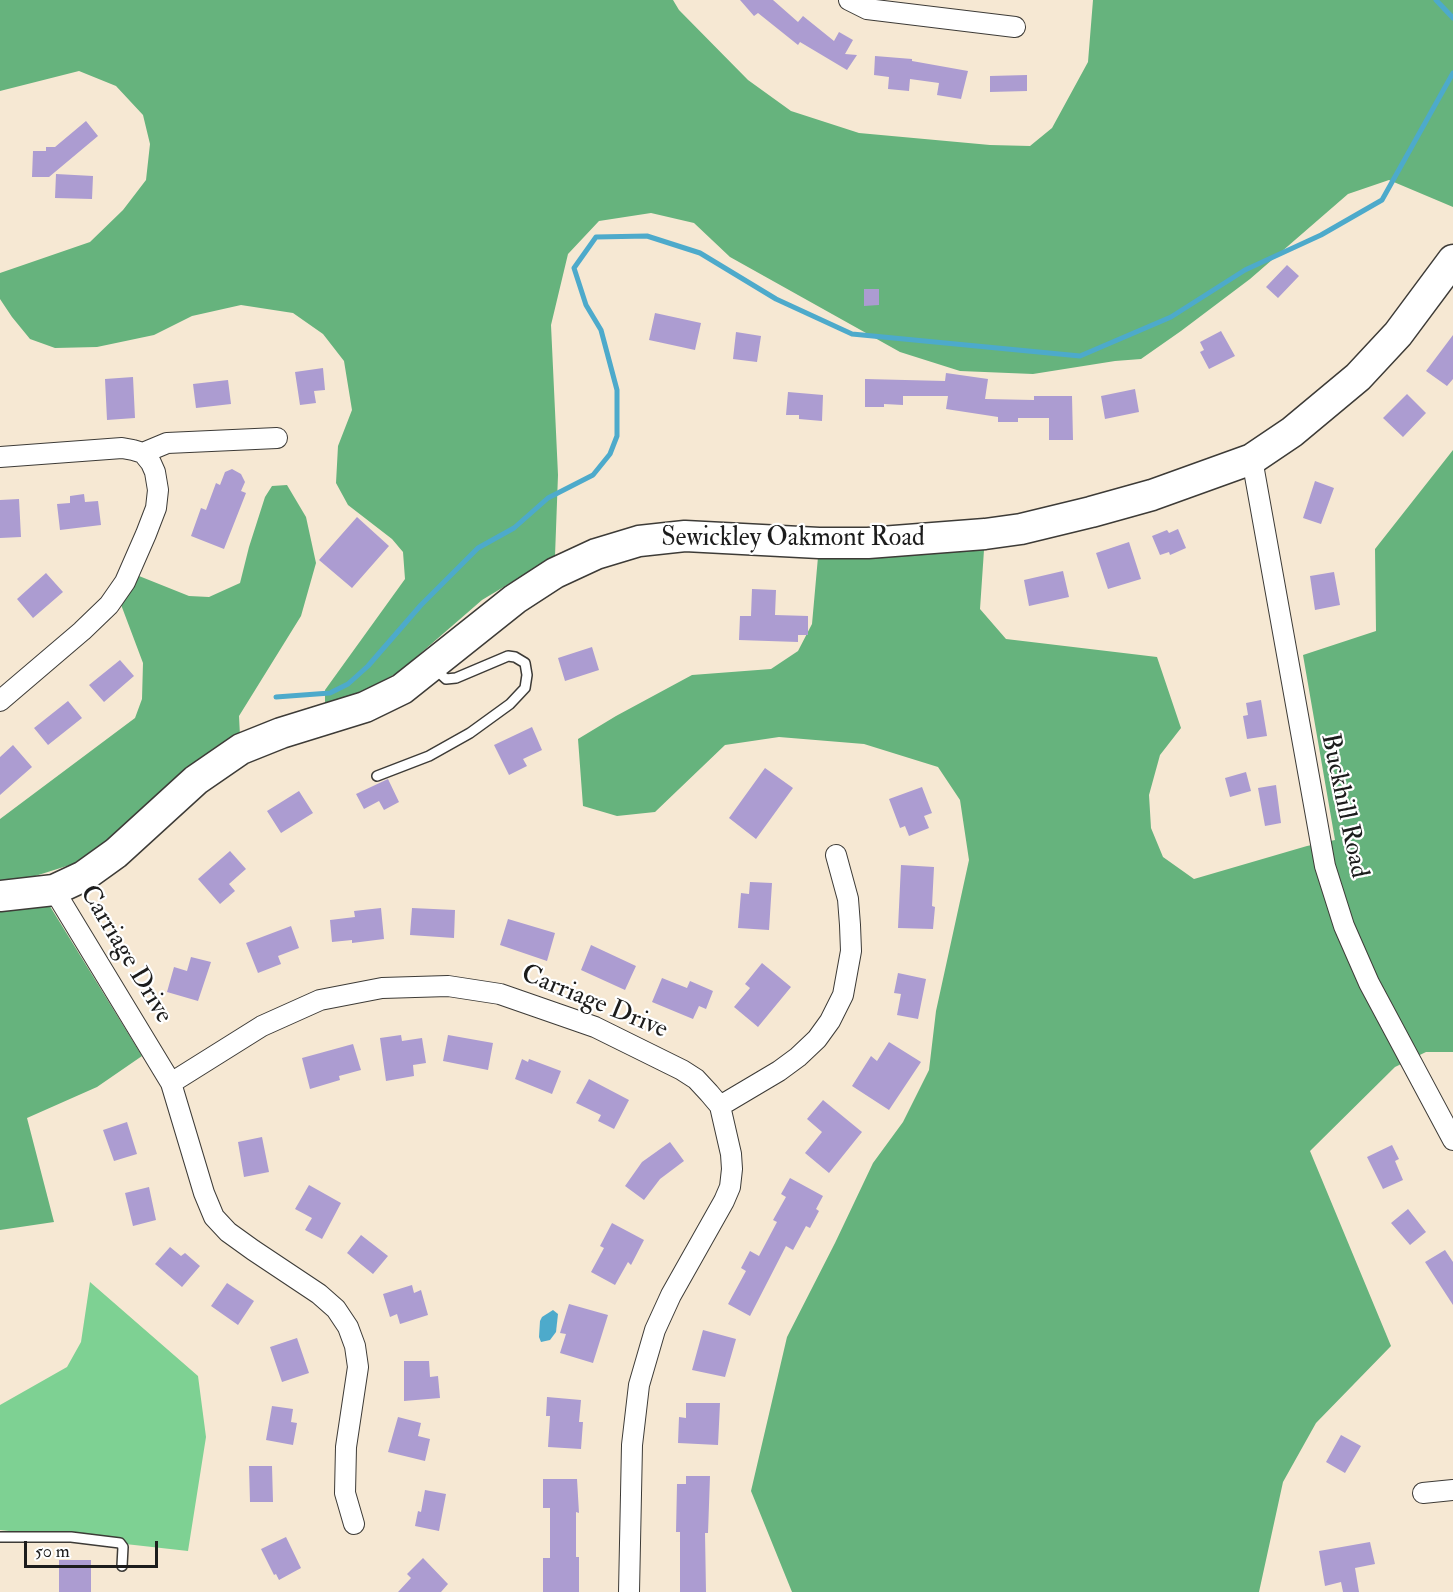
<!DOCTYPE html>
<html>
<head>
<meta charset="utf-8">
<style>
	body { margin:0 }
	#map { position:relative; width:1453px; height:1592px; overflow:hidden; background:#f6e8d3; font-family:"IM FELL Double Pica",serif }
	canvas { display:block }
	.scale { position:absolute; left:24px; top:1541px; width:134px; height:27px; box-sizing:border-box; border:3px solid #1c1c1c; border-top:0; padding-left:8px; font-size:18px; line-height:21px; white-space:nowrap; color:#1c1c1c; -webkit-text-stroke:4px #fff; paint-order:stroke }
</style>
</head>
<body>
<div id="map">
<canvas width="1453" height="1592"></canvas>
<div class="scale">50 m</div>
</div>
<script>
const context = document.querySelector('canvas').getContext('2d');
context.lineJoin = 'round';
function fillPath(path, color) {
  context.fillStyle = color;
  context.fill(path, 'evenodd');
}
function poly(rows) {
  const path = new Path2D();
  for (const r of rows) {
    path.moveTo(r[0], r[1]);
    for (let i = 2; i < r.length; i += 2) path.lineTo(r[i], r[i + 1]);
  }
  return path;
}
function strokePath(path, color, width, dash) {
  context.strokeStyle = color;
  context.lineWidth = width;
  context.lineCap = dash ? 'butt' : 'round';
  context.setLineDash(dash || []);
  context.stroke(path);
}
function drawText(font, color, halo, rows, align = 'center') {
  context.font = font + ' "IM FELL Double Pica",serif';
  context.lineWidth = 4.5;
  context.setLineDash([]);
  context.textBaseline = 'middle';
  context.strokeStyle = halo;
  context.fillStyle = color;
  for (const [text, x, y, turn = 0] of rows) {
    context.save();
    context.translate(x, y);
    context.rotate((+turn || 0) * Math.PI / 180);
    context.textAlign = isNaN(turn) ? turn : align;
    if (halo) context.strokeText(text, 0, 0);
    context.fillText(text, 0, 0);
    context.restore();
  }
}
const green = poly([
	[90,1282,198,1376,206,1437,188,1551,0,1530,0,1405,67,1367,81,1342]
]);
const forest = poly([
	[0,0,673,0,679,10,748,80,791,111,859,133,990,145,1030,146,1052,128,1088,62,1093,0,1453,0,1453,207,1389,180,1348,194,1250,279,1181,331,1141,359,1115,361,1033,374,960,371,900,352,730,257,694,223,651,213,599,221,568,254,551,325,558,475,555,556,482,600,399,672,368,689,325,704,325,690,405,579,403,552,392,539,348,505,336,483,338,446,352,410,344,361,323,334,293,313,241,305,192,316,154,335,97,347,55,348,30,339,12,317,0,299,0,273,90,242,123,210,146,180,150,144,143,115,116,86,79,71,0,91],
	[1453,450,1453,1052,1426,1052,1395,1067,1310,1151,1391,1346,1316,1423,1283,1482,1259,1592,792,1592,751,1491,787,1337,835,1243,873,1163,903,1122,929,1070,936,1011,969,860,960,800,938,767,864,744,779,737,725,745,655,812,617,816,583,806,578,739,616,716,692,675,771,669,798,651,812,624,818,557,984,550,980,609,1006,639,1157,657,1181,728,1160,755,1149,795,1151,828,1163,857,1194,879,1307,846,1335,840,1303,655,1376,631,1375,549],
	[287,485,306,517,316,563,301,616,239,716,240,736,191,765,111,838,73,864,32,877,142,1056,97,1087,27,1118,54,1222,0,1230,0,819,135,718,142,699,143,663,117,594,129,572,189,596,209,597,240,583,249,547,265,497,272,486]
]);
const water = poly([
	[553,1310,558,1314,556,1332,550,1340,541,1342,539,1337,540,1321,542,1317]
]);
const stream = poly([
	[1436,0,1453,18],
	[276,697,330,693,348,684,368,666,421,605,478,548,514,528,548,498,593,475,610,454,617,436,617,390,601,330,586,305,574,268,596,237,647,236,700,253,776,299,852,334,1080,356,1171,317,1245,270,1321,235,1382,200,1453,73]
]);
const building = poly([
	[740,0,773,0,798,22,803,16,834,41,839,32,853,40,845,54,857,55,847,70,800,42,798,45,758,13,754,16],
	[875,56,912,59,912,61,968,71,961,99,937,95,939,83,910,79,909,91,888,89,889,77,874,75],
	[1027,75,1027,91,990,92,990,76],
	[86,121,98,136,49,177,32,177,33,151,46,151,46,147,55,147],
	[56,174,93,176,92,199,55,198],
	[1287,265,1299,276,1278,298,1266,287],
	[864,289,879,289,879,305,864,306],
	[655,313,701,323,695,350,649,340],
	[1221,331,1235,356,1209,369,1200,352,1204,350,1200,342],
	[736,332,761,336,757,362,733,359],
	[1453,335,1453,379,1447,386,1426,371],
	[323,368,325,390,314,391,316,403,300,405,295,372],
	[946,373,988,379,985,399,1034,400,1034,396,1072,396,1073,440,1049,440,1049,418,1018,418,1018,422,998,422,998,417,946,409,948,396,903,396,903,405,884,404,884,407,865,407,865,379,945,381],
	[133,377,135,418,107,420,105,379],
	[228,380,231,404,196,408,193,384],
	[1135,389,1139,412,1105,419,1101,396],
	[788,392,823,395,822,421,799,419,799,415,786,415],
	[1407,394,1426,413,1403,437,1383,418],
	[232,469,241,474,245,482,241,491,246,493,224,549,191,536,201,508,206,510,216,483,220,485,225,472],
	[1315,481,1334,488,1321,524,1303,518],
	[84,494,85,502,98,501,101,525,60,530,57,504,70,503,70,496],
	[19,499,21,537,0,538,0,500],
	[357,517,389,546,352,588,319,560],
	[1178,529,1186,548,1170,555,1169,552,1160,555,1152,536,1167,530,1169,533],
	[1129,542,1141,579,1108,589,1096,553],
	[1063,571,1069,597,1029,606,1024,580],
	[1334,572,1340,605,1315,610,1310,576],
	[46,573,63,592,33,618,17,599],
	[752,589,776,590,775,615,808,616,808,635,798,635,798,642,739,640,740,616,751,616],
	[592,647,599,670,565,681,558,658],
	[120,660,134,676,104,702,89,685],
	[1261,700,1267,736,1247,739,1243,716,1248,715,1246,703],
	[68,701,82,718,48,745,34,728],
	[532,727,542,750,523,759,527,766,509,775,494,745],
	[13,745,32,767,0,795,0,757],
	[765,768,793,788,756,839,729,818],
	[1246,772,1251,791,1230,797,1225,778],
	[388,779,399,802,384,810,379,801,364,809,356,794],
	[1276,785,1281,823,1265,826,1258,788],
	[922,787,932,813,924,816,929,828,909,836,905,826,900,828,889,799],
	[299,791,313,813,281,833,267,811],
	[230,851,246,869,229,884,235,891,220,904,198,879],
	[901,865,934,867,932,906,935,907,933,929,898,928],
	[750,882,772,883,769,930,738,928,741,893,749,894],
	[381,908,384,939,352,943,352,940,332,942,330,920,355,917,354,911],
	[412,908,455,910,454,938,410,935],
	[508,919,555,933,547,961,500,945],
	[291,926,299,948,278,956,281,964,258,973,246,943],
	[591,945,636,966,625,990,581,970],
	[191,957,211,962,198,1001,167,992,174,967,187,971],
	[762,963,791,987,758,1027,734,1007,750,988,745,984],
	[898,973,926,979,918,1019,897,1015,901,994,894,993],
	[662,978,687,988,690,981,713,991,706,1009,699,1006,693,1019,652,1002],
	[401,1035,402,1041,422,1038,426,1063,413,1065,414,1076,386,1081,380,1038],
	[448,1035,493,1043,488,1070,443,1061],
	[889,1042,921,1062,889,1110,852,1086,871,1056,877,1061],
	[353,1044,361,1070,339,1076,340,1080,310,1089,302,1058],
	[522,1059,528,1062,529,1059,561,1071,552,1094,515,1079],
	[589,1079,629,1100,614,1129,598,1121,601,1115,576,1103],
	[823,1100,862,1132,829,1173,805,1153,822,1132,807,1119],
	[127,1122,137,1154,114,1161,103,1130],
	[262,1137,269,1172,244,1177,238,1142],
	[670,1142,684,1161,660,1179,644,1200,625,1186,642,1162],
	[1392,1145,1399,1159,1395,1161,1403,1180,1383,1189,1367,1157],
	[790,1178,823,1196,816,1209,819,1211,810,1228,806,1226,793,1250,786,1246,750,1316,728,1304,746,1271,741,1268,750,1251,759,1256,777,1222,773,1220,786,1197,781,1194],
	[309,1185,341,1203,322,1239,305,1230,312,1218,295,1209],
	[149,1187,156,1220,133,1226,125,1193],
	[1408,1209,1426,1232,1410,1245,1391,1223],
	[612,1223,644,1240,631,1265,628,1262,615,1285,591,1272,604,1248,600,1246],
	[361,1235,388,1256,373,1274,347,1253],
	[170,1247,181,1256,185,1253,200,1266,182,1287,155,1264],
	[1445,1250,1453,1262,1453,1305,1425,1262],
	[227,1283,254,1301,238,1325,211,1306],
	[412,1285,414,1293,421,1290,428,1315,400,1324,397,1314,390,1317,383,1294],
	[569,1304,608,1315,593,1363,560,1353,566,1334,560,1333],
	[703,1330,736,1339,725,1377,692,1370],
	[297,1338,309,1373,282,1382,270,1347],
	[404,1361,429,1361,430,1377,438,1376,440,1398,404,1401],
	[547,1397,581,1400,579,1422,583,1422,581,1449,548,1447,550,1416,546,1416],
	[686,1403,720,1403,718,1445,678,1443,679,1417,686,1418],
	[272,1406,293,1409,291,1422,297,1423,293,1445,266,1440],
	[398,1417,421,1423,418,1436,430,1439,425,1461,388,1452],
	[1341,1435,1361,1446,1345,1473,1326,1462],
	[249,1466,272,1466,273,1502,250,1502],
	[686,1476,710,1476,708,1533,705,1533,706,1592,680,1592,680,1532,676,1532,677,1484,686,1484],
	[543,1479,577,1479,579,1513,576,1512,576,1557,579,1557,579,1592,543,1592,543,1558,550,1558,550,1508,543,1508],
	[425,1490,446,1494,439,1531,415,1526,418,1511,421,1512],
	[286,1537,301,1568,279,1580,276,1574,274,1575,261,1549],
	[1370,1542,1375,1564,1355,1568,1359,1592,1343,1592,1341,1582,1325,1586,1319,1551],
	[423,1558,448,1584,441,1592,398,1592,411,1578,407,1574],
	[59,1560,91,1560,91,1592,59,1592]
]);
const service = poly([
	[377,776,429,756,470,733,510,704,525,688,527,675,525,663,515,657,508,656,456,678,446,679,434,668],
	[0,1537,71,1537,120,1543,123,1547,122,1566]
]);
const minor = poly([
	[849,0,867,9,1015,27],
	[143,453,167,443,277,438],
	[0,457,122,448,133,450,143,453,151,463,155,472,158,490,156,508,146,534,125,582,109,605,82,631,0,701],
	[1252,459,1325,866,1344,926,1369,983,1453,1140],
	[54,890,171,1083,262,1026,320,1000,382,988,448,986,500,994,595,1027,682,1070,696,1079,709,1093,720,1106,731,1154,732,1169,730,1187,724,1201,671,1295,655,1330,639,1385,632,1445,629,1592],
	[171,1083,204,1193,214,1217,228,1232,253,1250,319,1294,336,1309,348,1327,355,1346,358,1367,346,1447,345,1493,354,1524],
	[720,1106,779,1071,798,1057,817,1039,830,1021,843,995,851,951,850,925,848,899,836,855],
	[1423,1493,1453,1490]
]);
const primary = poly([
	[0,896,54,890,84,876,116,853,196,780,241,749,281,733,365,707,402,689,515,599,555,573,596,554,639,541,685,536,819,543,868,543,985,534,1021,529,1091,512,1152,495,1252,459,1292,432,1358,377,1398,334,1453,260]
]);
const streetNames = [
	["Sewickley Oakmont Road",793,539],
	["Buckhill Road",1343,806,78],
	["Carriage Drive",125,955,59],
	["Carriage Drive",594,1003,22]
];
fillPath(green, '#7ed193');
fillPath(forest, '#66b37d');
fillPath(water, '#4daacb');
strokePath(stream, '#4daacb', 5);
fillPath(building, '#ac9cd1');
strokePath(service, '#3d3b37', 12);
strokePath(minor, '#3d3b37', 22);
strokePath(primary, '#3d3b37', 33);
strokePath(service, '#fff', 9);
strokePath(minor, '#fff', 20);
strokePath(primary, '#fff', 30);
drawText('26px', '#1c1c1c', '#fff', streetNames);
</script>
</body>
</html>
